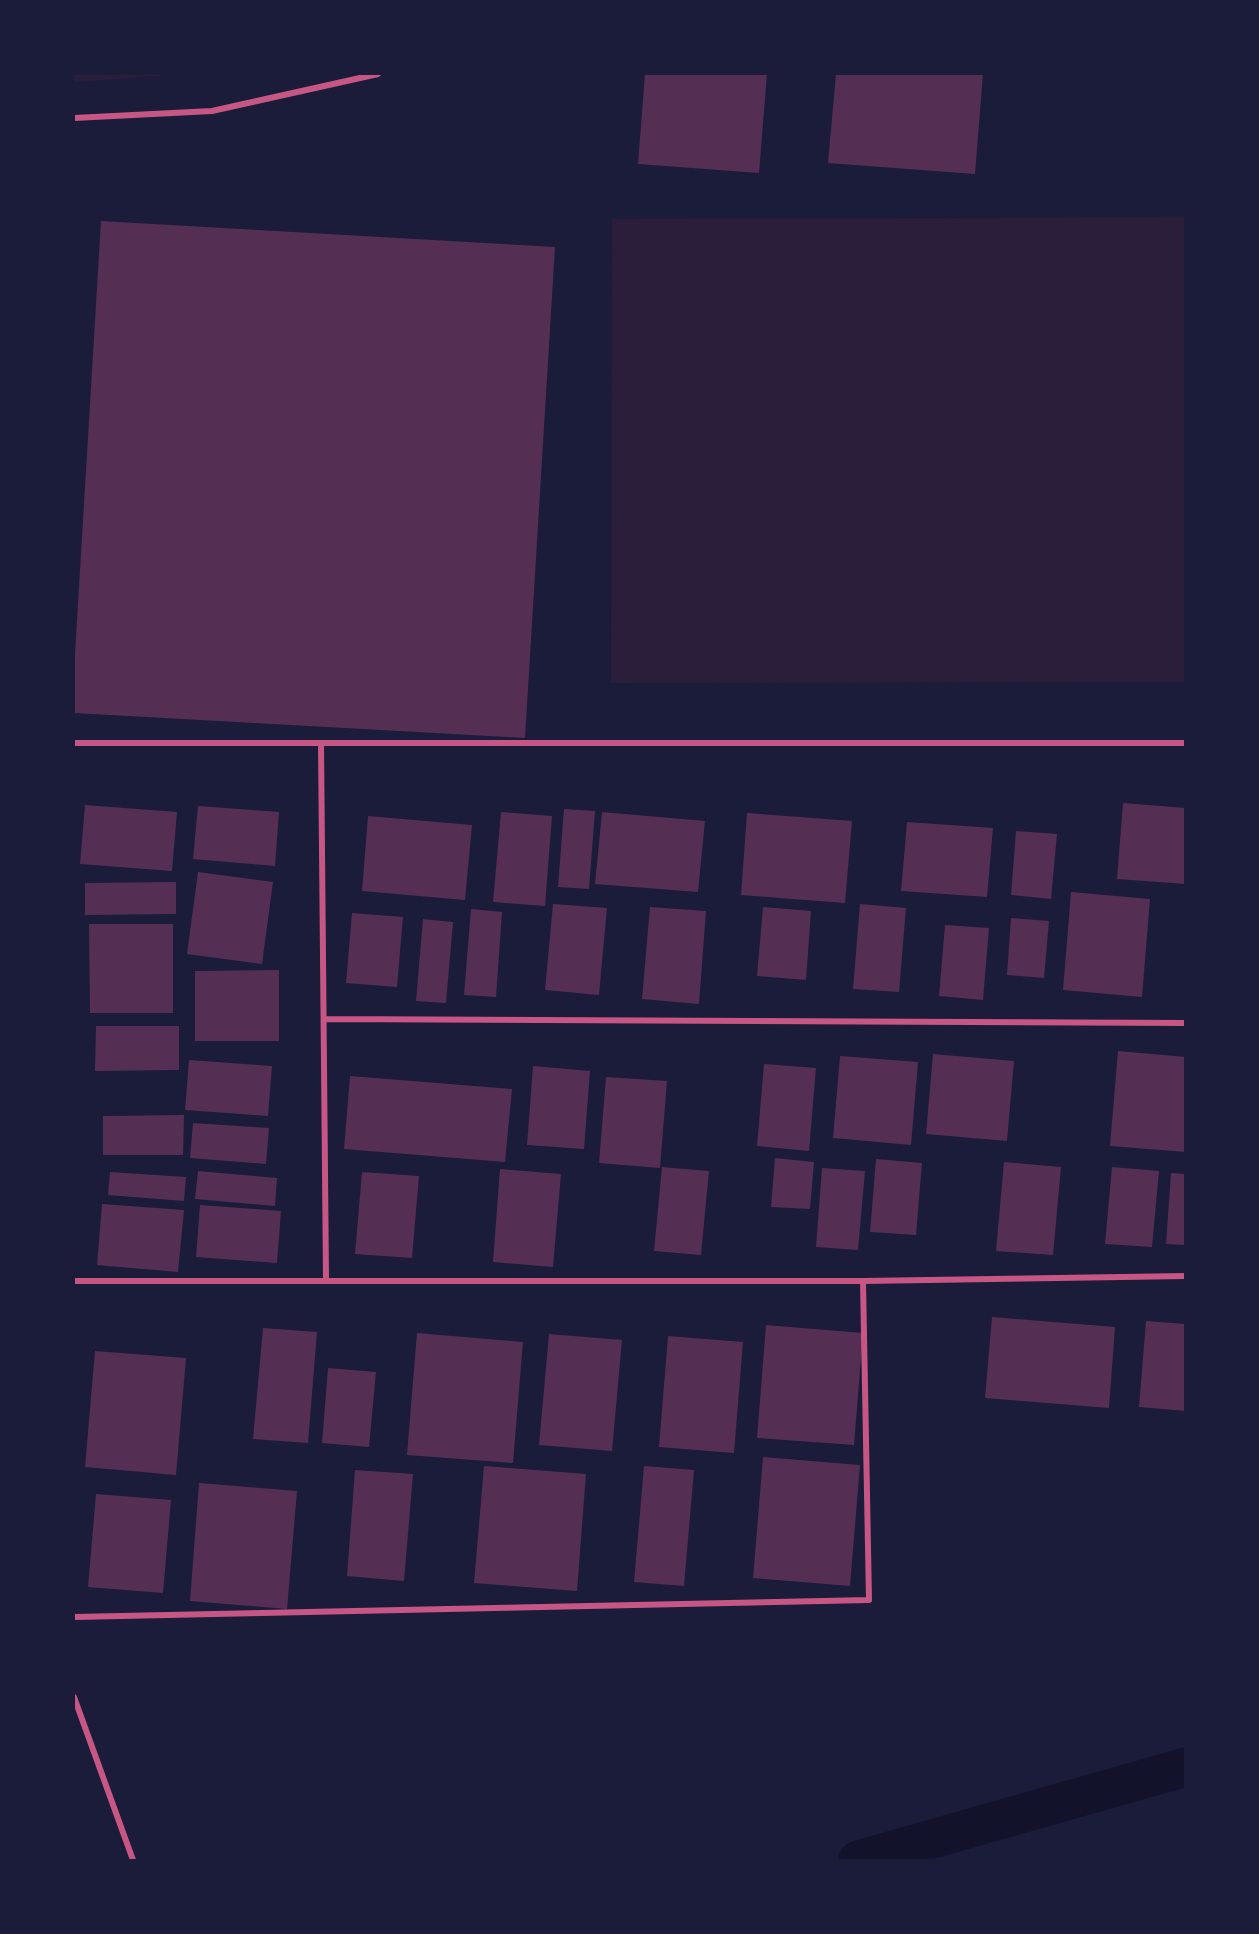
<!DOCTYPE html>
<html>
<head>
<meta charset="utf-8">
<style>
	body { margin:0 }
	#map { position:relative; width:1259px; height:1934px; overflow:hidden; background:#1b1b3a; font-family:"DM Sans",sans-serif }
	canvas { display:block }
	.frame { position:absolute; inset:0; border:75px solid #1b1b3a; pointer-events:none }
</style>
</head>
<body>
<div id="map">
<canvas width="1259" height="1934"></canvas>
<div class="frame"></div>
</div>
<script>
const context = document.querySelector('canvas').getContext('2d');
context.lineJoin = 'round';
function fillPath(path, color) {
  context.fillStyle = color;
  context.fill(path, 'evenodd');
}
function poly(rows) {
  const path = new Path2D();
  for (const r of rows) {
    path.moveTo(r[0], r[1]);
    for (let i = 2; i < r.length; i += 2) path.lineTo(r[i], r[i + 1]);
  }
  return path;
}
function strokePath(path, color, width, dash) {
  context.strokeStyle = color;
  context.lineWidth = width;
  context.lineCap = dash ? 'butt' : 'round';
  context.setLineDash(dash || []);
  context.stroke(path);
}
const green = poly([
	[74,74,182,74,74,82],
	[1185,217,1185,682,611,683,612,219]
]);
const canal = poly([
	[858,1860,1186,1767]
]);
const building = poly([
	[645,74,767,74,759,173,638,164],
	[836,74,983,74,975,174,828,163],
	[101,221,555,247,525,738,74,713,74,670],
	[1123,803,1186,808,1186,884,1117,879],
	[85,805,177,812,172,871,80,864],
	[198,806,279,812,275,866,193,859],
	[564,809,595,811,589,889,558,887],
	[501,812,552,816,545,906,493,902],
	[602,812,705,821,698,892,595,884],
	[747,813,852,821,845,903,741,895],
	[368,816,472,825,465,900,362,891],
	[907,822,993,828,987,897,901,891],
	[1016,831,1057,834,1051,899,1011,895],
	[198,872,273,882,262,964,187,954],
	[176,882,176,914,85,915,85,883],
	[1071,892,1150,899,1142,997,1063,990],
	[553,904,607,908,599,995,545,990],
	[860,904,906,908,899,992,853,989],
	[650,907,706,911,699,1004,642,999],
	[763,907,811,911,806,980,757,976],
	[471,909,502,912,496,997,464,995],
	[352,913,403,917,397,987,346,983],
	[1011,918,1049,921,1044,978,1007,975],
	[423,919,453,922,446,1003,416,1001],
	[89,924,173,924,173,1013,90,1013],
	[945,925,989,928,983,1000,939,996],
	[279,970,279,1041,195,1041,195,971],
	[96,1026,179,1026,179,1070,95,1071],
	[1118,1051,1186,1057,1186,1152,1110,1146],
	[933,1054,1014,1061,1007,1141,926,1134],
	[840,1056,918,1062,911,1145,833,1138],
	[189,1060,272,1066,268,1116,185,1110],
	[764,1064,816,1068,809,1151,757,1146],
	[533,1066,590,1071,584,1149,527,1145],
	[350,1076,512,1089,505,1162,344,1149],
	[606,1077,667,1081,660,1168,599,1163],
	[184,1115,183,1155,103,1155,103,1116],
	[193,1123,269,1128,266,1164,190,1158],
	[775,1158,814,1162,810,1209,771,1207],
	[876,1159,922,1163,916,1235,870,1232],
	[1004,1162,1061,1167,1053,1255,996,1251],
	[662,1167,709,1171,701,1255,654,1251],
	[1112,1167,1159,1171,1152,1247,1105,1244],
	[822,1168,865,1171,858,1250,816,1247],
	[500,1169,561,1174,553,1267,493,1262],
	[198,1171,277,1178,275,1206,195,1199],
	[110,1172,186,1177,184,1201,108,1195],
	[362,1172,419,1176,412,1258,355,1254],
	[1171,1173,1186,1174,1186,1245,1166,1244],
	[102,1204,184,1210,178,1272,97,1265],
	[200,1205,281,1211,277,1263,196,1257],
	[992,1317,1115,1327,1109,1408,985,1398],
	[1146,1321,1186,1324,1186,1411,1139,1407],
	[766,1325,863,1333,854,1445,757,1438],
	[263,1328,317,1332,308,1443,253,1439],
	[417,1333,523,1342,513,1463,407,1455],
	[549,1334,622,1340,612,1451,539,1445],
	[668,1336,743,1342,734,1453,659,1447],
	[95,1351,186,1358,176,1475,85,1467],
	[328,1368,376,1372,369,1447,322,1443],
	[763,1457,860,1465,850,1586,753,1578],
	[484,1466,586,1474,577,1591,474,1583],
	[644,1466,694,1470,684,1586,634,1582],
	[355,1470,413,1474,404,1581,347,1576],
	[199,1483,297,1491,287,1609,190,1601],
	[96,1494,171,1500,163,1593,88,1587]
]);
const minor = poly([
	[74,118,212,111,378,74],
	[74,743,1186,743],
	[321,743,326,1279],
	[324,1019,1186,1023],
	[74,1281,863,1281,1186,1276],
	[74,1617,869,1600,863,1281],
	[74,1697,133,1860]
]);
fillPath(green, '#2a1e3b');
strokePath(canal, '#12122b', 39);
fillPath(building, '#542f53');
strokePath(minor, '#c65784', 6);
</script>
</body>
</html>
